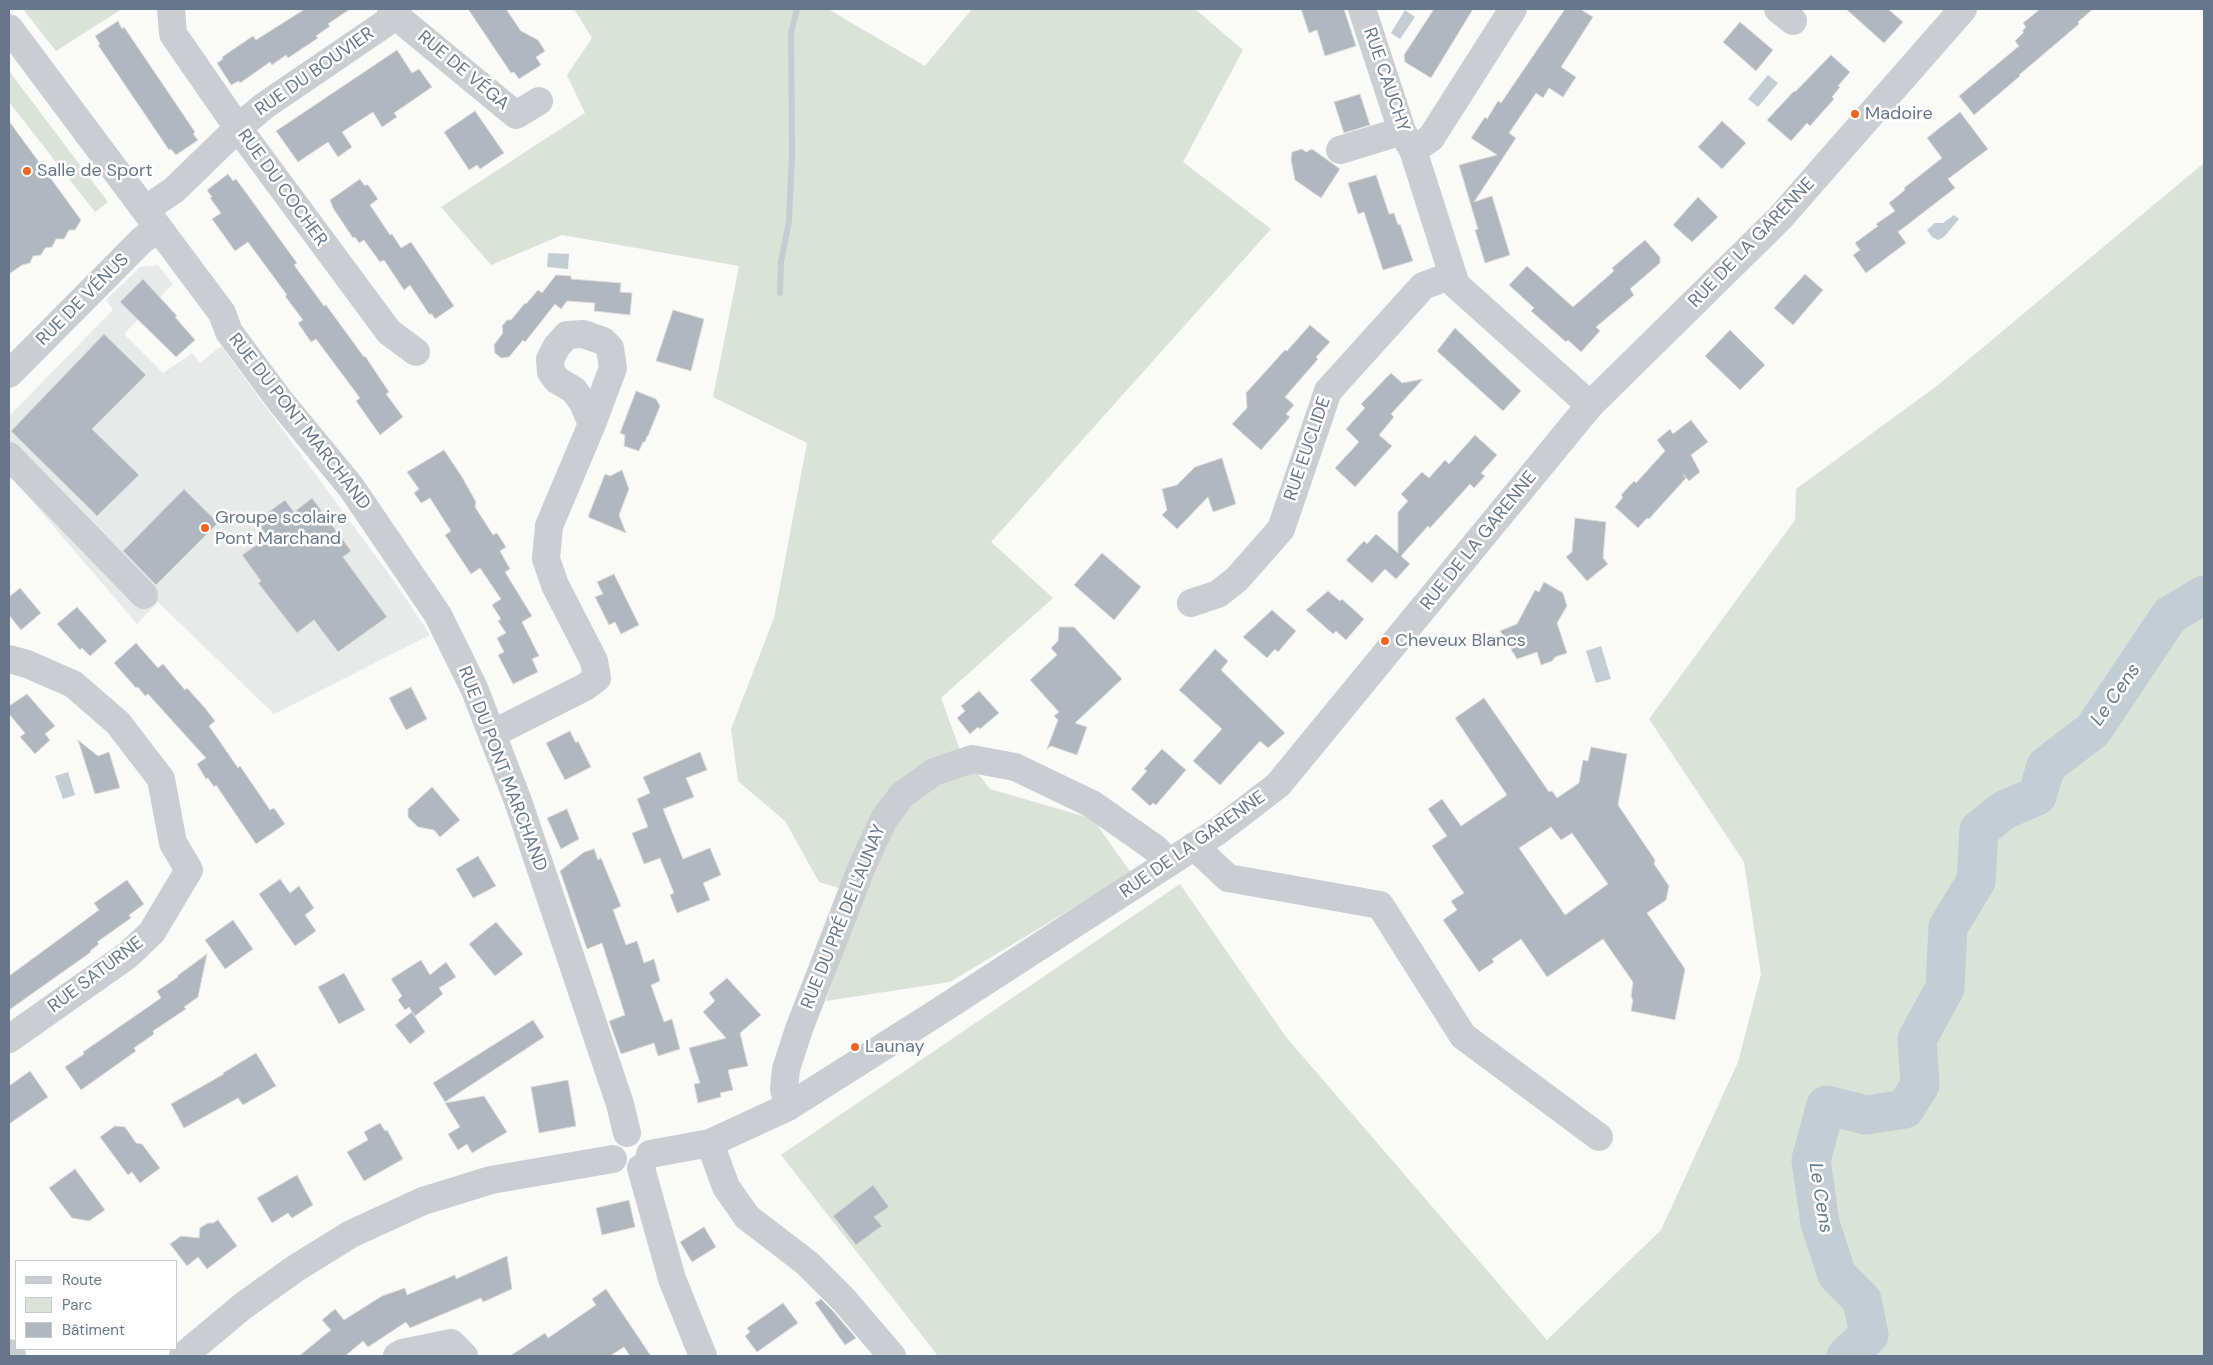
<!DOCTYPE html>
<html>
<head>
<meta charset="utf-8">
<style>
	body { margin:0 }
	#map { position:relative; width:2213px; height:1365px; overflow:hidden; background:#fafaf8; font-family:"DM Sans",sans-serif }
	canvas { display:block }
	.frame { position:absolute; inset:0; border:10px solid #66778b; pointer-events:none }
	.legend { position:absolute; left:15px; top:1260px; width:162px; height:90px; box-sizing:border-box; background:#fff; border:1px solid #c2c9d1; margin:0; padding:6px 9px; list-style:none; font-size:15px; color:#66778b }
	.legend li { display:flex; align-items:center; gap:10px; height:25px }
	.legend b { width:25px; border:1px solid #c2c9d1 }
</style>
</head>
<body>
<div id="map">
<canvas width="2213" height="1365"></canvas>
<div class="frame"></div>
<ul class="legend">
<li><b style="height:6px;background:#cacdd1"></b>Route</li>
<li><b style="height:14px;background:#dbe2d8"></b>Parc</li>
<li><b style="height:14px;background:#b0b7bf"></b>Bâtiment</li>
</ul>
</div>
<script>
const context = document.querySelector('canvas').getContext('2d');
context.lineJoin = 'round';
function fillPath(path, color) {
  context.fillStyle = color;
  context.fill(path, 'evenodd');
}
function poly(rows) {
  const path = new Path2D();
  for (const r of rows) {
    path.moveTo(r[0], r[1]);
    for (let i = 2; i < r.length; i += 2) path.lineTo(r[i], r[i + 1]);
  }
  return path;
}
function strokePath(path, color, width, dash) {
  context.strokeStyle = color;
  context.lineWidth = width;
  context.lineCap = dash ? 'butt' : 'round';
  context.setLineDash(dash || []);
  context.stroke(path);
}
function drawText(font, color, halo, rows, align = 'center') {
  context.font = font + ' "DM Sans",sans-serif';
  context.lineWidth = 5;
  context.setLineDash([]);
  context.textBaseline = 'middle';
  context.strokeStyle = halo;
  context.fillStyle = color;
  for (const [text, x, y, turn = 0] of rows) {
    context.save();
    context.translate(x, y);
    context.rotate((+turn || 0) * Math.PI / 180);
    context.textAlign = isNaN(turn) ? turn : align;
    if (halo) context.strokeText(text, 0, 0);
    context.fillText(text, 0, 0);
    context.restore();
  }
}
const built = poly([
	[158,265,173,284,124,334,163,373,192,353,200,363,221,346,394,581,430,635,274,714,158,602,137,624,9,474,9,416,113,310,106,300,140,267]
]);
const green = poly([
	[23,9,122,9,56,51],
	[574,9,828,9,925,66,972,9,1195,9,1243,50,1183,162,1271,229,991,542,1053,598,941,698,960,750,990,789,1093,819,1131,873,950,982,826,1001,861,895,819,882,785,821,738,781,731,729,774,618,807,443,713,397,739,266,562,235,491,265,441,207,585,113,567,75,592,38],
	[9,71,108,202,95,212,9,102],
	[2204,163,2204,1356,938,1356,781,1155,1180,884,1286,1037,1547,1340,1661,1230,1738,1062,1761,974,1744,862,1649,719,1795,520,1796,489,1938,385]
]);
const water = poly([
	[1405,10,1415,17,1400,39,1391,33],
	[1768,75,1778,83,1758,107,1748,99],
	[1954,215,1959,219,1944,237,1938,240,1932,237,1927,230,1935,223,1943,223],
	[548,253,569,254,568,269,547,267],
	[1601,646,1611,679,1596,683,1586,651],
	[68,772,75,795,63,799,55,776]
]);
const stream = poly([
	[780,293,781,262,789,221,792,154,791,33,797,9]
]);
const river = poly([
	[1846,1356,1869,1335,1862,1300,1837,1275,1820,1223,1811,1160,1826,1105,1866,1115,1905,1109,1920,1085,1917,1039,1945,988,1948,927,1976,881,1979,830,2004,810,2037,796,2046,766,2093,730,2170,615,2204,595]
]);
const building = poly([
	[305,9,350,9,328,24,330,26,316,36,318,38,288,58,286,55,272,65,270,62,240,83,239,81,231,85,217,63,223,59,222,57,253,36,256,40,305,9],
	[468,9,506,9,521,31,538,40,545,51,536,57,541,65,519,79,514,72,511,73,468,9],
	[1301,9,1344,9,1356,46,1325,56,1317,30,1309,33,1301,9],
	[1434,9,1473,9,1431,78,1405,62,1404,55,1434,9],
	[1565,9,1580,9,1593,17,1561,67,1576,77,1563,97,1549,88,1543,98,1536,93,1509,133,1516,138,1474,202,1492,196,1510,255,1485,263,1475,230,1478,229,1459,165,1497,155,1471,138,1485,117,1487,119,1498,101,1501,103,1565,9],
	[1846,9,1888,9,1903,22,1884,43,1846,9],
	[2040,9,2093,9,2078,22,2079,24,2019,75,2020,76,1974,115,1959,96,2019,46,2015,41,2024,32,2022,31,2026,27,2023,23,2040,9],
	[118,21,122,29,124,27,195,132,193,134,198,140,176,155,171,149,169,150,98,45,100,44,95,36,118,21],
	[1740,22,1773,50,1756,71,1723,42,1740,22],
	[397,50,412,73,419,69,432,87,394,113,397,117,382,127,373,112,342,132,352,147,338,157,328,142,298,162,276,131,397,50],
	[1831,55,1850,72,1838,86,1840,87,1832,97,1834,99,1810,126,1807,123,1791,141,1767,120,1794,91,1795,92,1831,55],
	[1360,94,1370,125,1344,133,1334,102,1360,94],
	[475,111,504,153,480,169,477,165,469,170,444,132,475,111],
	[1960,112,1988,149,1948,179,1955,188,1898,232,1906,243,1866,273,1853,255,1860,250,1855,243,1878,226,1876,224,1895,211,1889,203,1905,190,1904,188,1942,158,1927,138,1960,112],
	[9,121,81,220,75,230,69,230,64,239,56,239,52,247,45,248,41,255,33,256,30,263,22,265,9,274,9,121],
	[1722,121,1746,143,1722,169,1698,147,1722,121],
	[1302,149,1306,152,1312,149,1340,169,1321,198,1295,180,1291,160,1292,152,1302,149],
	[228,174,233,181,236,179,297,263,294,265,324,306,326,305,364,357,365,356,389,392,386,394,403,417,380,435,356,401,360,398,316,339,311,342,298,323,303,320,285,296,287,295,248,242,235,251,212,219,221,213,210,198,212,197,207,190,228,174],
	[1376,175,1389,214,1394,213,1398,225,1400,224,1413,261,1383,270,1364,212,1358,214,1348,183,1376,175],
	[360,179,364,185,368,185,378,199,370,205,390,235,392,234,401,248,411,242,454,306,435,319,432,314,429,314,410,285,404,290,384,260,380,262,364,240,359,243,355,237,353,238,333,208,330,200,360,179],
	[1698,197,1718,217,1692,242,1673,225,1698,197],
	[1645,240,1660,257,1660,263,1630,289,1634,295,1596,327,1600,331,1581,352,1568,340,1566,342,1531,311,1534,308,1509,285,1527,266,1573,307,1614,271,1612,268,1645,240],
	[1805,274,1823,290,1793,325,1774,308,1805,274],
	[556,275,571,276,571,279,621,283,620,292,632,293,630,315,594,311,595,303,567,301,561,309,555,304,525,342,523,340,509,357,501,358,495,353,494,345,503,333,502,326,507,320,511,320,525,303,526,304,538,290,542,293,556,275],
	[143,279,177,316,175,317,195,340,176,357,120,302,143,279],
	[673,310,704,319,691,371,656,361,673,310],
	[1310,325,1330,342,1316,357,1318,359,1285,397,1294,405,1286,414,1290,417,1261,450,1232,424,1247,408,1246,393,1285,350,1287,351,1310,325],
	[1455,328,1521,391,1503,411,1437,351,1455,328],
	[1730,330,1765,365,1740,390,1705,356,1730,330],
	[104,334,146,375,92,429,139,475,97,516,11,431,104,334],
	[1391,373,1402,383,1423,379,1391,414,1394,417,1379,435,1392,446,1355,487,1335,468,1359,442,1346,429,1365,408,1361,404,1391,373],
	[636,391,656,399,660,406,648,436,647,436,645,442,643,442,639,451,624,446,625,435,620,433,636,391],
	[1691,420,1708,442,1691,455,1700,472,1689,481,1683,474,1686,478,1649,519,1647,518,1638,528,1615,507,1623,497,1621,495,1634,481,1636,483,1665,451,1657,440,1670,429,1673,434,1691,420],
	[1475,435,1497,455,1481,473,1485,476,1474,488,1470,484,1430,528,1428,526,1401,556,1410,564,1396,579,1385,569,1372,583,1346,560,1364,541,1367,544,1376,534,1398,553,1398,512,1408,501,1401,494,1422,472,1429,478,1445,460,1449,464,1475,435],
	[444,450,462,477,476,502,475,507,493,535,497,533,506,547,500,551,510,569,505,572,532,616,522,622,539,656,532,659,538,672,513,684,498,655,504,652,497,638,506,633,498,621,501,619,492,605,501,599,480,568,471,574,445,535,451,531,430,498,421,503,414,493,419,489,407,472,444,450],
	[1222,458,1236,504,1213,512,1208,497,1177,529,1162,515,1167,510,1162,489,1177,485,1195,467,1222,458],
	[622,470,629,489,619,515,626,533,588,517,605,474,610,476,622,470],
	[184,489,218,523,156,585,123,551,184,489],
	[312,498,351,551,343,557,387,617,338,652,314,620,297,633,258,583,261,581,242,555,268,537,256,521,285,500,294,512,312,498],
	[1575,518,1606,522,1603,558,1608,564,1587,581,1566,557,1572,552,1575,518],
	[1102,553,1141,587,1114,620,1074,585,1102,553],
	[614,574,639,625,621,634,615,622,609,625,595,597,603,594,597,582,614,574],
	[1544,582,1563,593,1567,606,1557,623,1567,653,1555,657,1552,661,1541,665,1537,652,1517,659,1500,631,1517,624,1535,590,1539,592,1544,582],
	[20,588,41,613,21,630,9,615,9,597,20,588],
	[1328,591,1340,601,1342,599,1364,619,1346,640,1336,631,1333,634,1306,610,1328,591],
	[77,607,107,641,90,656,82,648,80,650,57,624,77,607],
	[1272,610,1296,631,1278,652,1275,649,1267,658,1243,637,1272,610],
	[1059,627,1074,627,1122,679,1075,723,1087,727,1077,755,1051,746,1047,749,1058,720,1054,716,1059,712,1030,680,1057,655,1051,648,1058,641,1059,627],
	[136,643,158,668,163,664,185,690,187,688,205,708,215,721,209,726,238,768,240,766,270,810,274,808,285,824,256,844,216,785,214,787,208,778,206,779,197,764,206,758,148,694,145,696,138,687,136,688,114,663,136,643],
	[1215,649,1228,661,1221,670,1285,733,1268,748,1260,741,1220,785,1193,761,1222,729,1179,690,1215,649],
	[411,687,427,719,406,730,389,698,411,687],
	[979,691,999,713,980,729,978,727,970,734,957,718,965,711,961,706,979,691],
	[27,694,55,726,45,734,50,740,35,754,20,737,25,733,9,714,9,706,27,694],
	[1484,698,1549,792,1552,791,1557,798,1579,783,1583,760,1588,761,1591,747,1627,754,1618,805,1655,860,1654,864,1669,886,1666,900,1647,913,1685,969,1675,1020,1631,1011,1633,1000,1631,997,1633,982,1603,939,1547,977,1521,939,1492,959,1494,962,1479,972,1443,920,1457,910,1451,901,1464,893,1432,846,1447,836,1428,809,1442,799,1461,826,1507,795,1455,718,1484,698],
	[1551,827,1561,840,1572,833,1608,884,1565,915,1519,848,1551,827],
	[570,731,576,743,578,741,591,767,565,780,546,743,570,731],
	[78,740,98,756,109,752,120,788,95,794,78,740],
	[1162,749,1186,770,1156,805,1153,803,1150,806,1131,789,1147,771,1144,769,1162,749],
	[700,752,707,770,686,778,694,797,663,809,683,859,710,848,721,875,703,883,710,900,677,913,670,895,674,893,660,858,644,864,632,833,648,827,637,799,650,793,643,777,700,752],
	[432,787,460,820,440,837,434,830,418,827,408,817,408,809,432,787],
	[567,809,579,839,561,849,547,818,567,809],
	[594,849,598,860,601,858,621,906,613,910,626,945,637,941,644,963,654,959,660,981,651,985,664,1022,672,1019,680,1049,658,1056,654,1043,621,1054,609,1021,625,1015,602,943,587,949,560,871,584,852,594,849],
	[478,856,496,886,473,898,456,869,478,856],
	[280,879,290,893,299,886,314,908,305,915,316,931,295,946,259,894,280,879],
	[127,880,144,904,129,915,131,918,97,942,99,944,90,951,91,952,9,1010,9,976,99,910,94,903,127,880],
	[233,920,253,949,225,969,205,940,233,920],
	[496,922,523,954,495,976,469,944,496,922],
	[207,954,198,997,184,1007,186,1009,153,1031,154,1034,134,1048,136,1051,81,1090,65,1067,84,1054,83,1052,161,998,157,991,178,977,177,976,207,954],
	[421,960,430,975,446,962,456,977,439,988,443,994,415,1016,409,1007,405,1010,398,1000,402,996,391,979,421,960],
	[344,973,365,1010,339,1024,318,987,344,973],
	[727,978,761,1015,740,1033,748,1066,728,1070,733,1090,720,1093,721,1097,698,1103,694,1084,700,1083,689,1048,726,1038,703,1012,715,1001,709,993,727,978],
	[412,1012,425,1032,410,1044,395,1025,412,1012],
	[533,1020,544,1037,445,1102,433,1083,533,1020],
	[256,1053,276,1086,243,1105,238,1098,184,1128,171,1104,224,1074,223,1073,256,1053],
	[30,1071,48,1097,9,1124,9,1086,30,1071],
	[568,1080,576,1126,539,1133,531,1087,568,1080],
	[484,1096,507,1132,472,1153,467,1144,458,1150,448,1134,460,1127,445,1103,484,1096],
	[380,1123,385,1131,387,1130,403,1159,364,1181,347,1152,368,1140,364,1132,380,1123],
	[115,1126,125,1127,136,1143,142,1144,160,1168,140,1183,132,1172,128,1175,100,1137,115,1126],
	[75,1169,105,1210,89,1221,72,1218,49,1188,75,1169],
	[297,1175,313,1205,292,1218,288,1213,272,1223,257,1198,297,1175],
	[873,1185,889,1207,874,1217,882,1226,856,1245,833,1216,873,1185],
	[629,1200,635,1227,602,1235,596,1208,629,1200],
	[218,1220,237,1246,207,1269,198,1257,187,1266,170,1244,181,1236,199,1238,200,1228,208,1223,213,1223,218,1220],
	[704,1227,716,1247,692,1262,680,1242,704,1227],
	[507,1256,512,1289,483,1302,481,1298,410,1328,406,1322,368,1347,363,1341,345,1356,299,1356,331,1330,322,1320,335,1309,344,1320,382,1296,405,1288,407,1295,455,1275,456,1279,507,1256],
	[606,1289,651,1356,630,1356,624,1347,610,1356,510,1356,545,1333,548,1338,596,1305,592,1299,606,1289],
	[821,1299,833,1311,856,1338,845,1345,815,1303,821,1299],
	[783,1303,798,1323,757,1352,745,1336,750,1332,747,1328,783,1303]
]);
const minor = poly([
	[171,9,173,34,238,128,389,332,416,352],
	[391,9,396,16,516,115,539,101],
	[1362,9,1402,131,1413,150],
	[1513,9,1431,138,1413,150,1456,285,1590,405],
	[1778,9,1793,21],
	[9,28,222,313,229,332,281,402,351,487,438,615,474,688,518,801,620,1104,627,1133],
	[1340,150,1402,131],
	[146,209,174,190,238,128,264,106,396,16],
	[9,374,142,240,159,228],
	[9,456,144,595],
	[1191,603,1218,594,1237,579,1281,529,1328,391,1423,286,1452,275],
	[9,659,27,664,73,684,118,723,161,779,173,843,189,870,152,932,128,955,9,1039],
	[492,734,585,687,597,678,594,661,555,585,546,559,549,526,592,424,613,368,610,348,603,341,583,334,567,335,557,346,550,359,551,372,557,380,574,390,583,403,592,424],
	[1194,846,1228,878,1380,905,1463,1036,1599,1137],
	[788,1107,784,1088,786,1069,799,1029,863,864,884,819,902,795,934,772,972,759,1015,767,1092,804,1156,849,1169,863],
	[710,1143,726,1187,747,1217,807,1263,844,1300,892,1356],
	[650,1154,710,1143,788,1107,935,1014,1218,831,1278,785,1590,405,1780,218,1963,9],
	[641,1168,672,1279,703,1356],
	[9,1353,12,1356],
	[183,1356,243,1306,296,1268,351,1234,423,1201,491,1180,613,1159],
	[397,1356,402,1353,451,1343,464,1356]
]);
const markers = [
	[1855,114,5,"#f3651f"],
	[27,171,5,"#f3651f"],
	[205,528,5,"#f3651f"],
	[1385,641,5,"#f3651f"],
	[855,1047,5,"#f3651f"]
];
const streetNames = [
	["RUE DE VÉGA",463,71,40],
	["RUE DU BOUVIER",315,72,-35],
	["RUE CAUCHY",1386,80,71],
	["RUE DU COCHER",282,188,54],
	["RUE DE LA GARENNE",1752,243,-46],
	["RUE DE VÉNUS",83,300,-45],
	["RUE DU PONT MARCHAND",299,422,52],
	["RUE EUCLIDE",1308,449,-71],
	["RUE DE LA GARENNE",1479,541,-51],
	["RUE DU PONT MARCHAND",502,769,69],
	["RUE DE LA GARENNE",1193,845,-35],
	["RUE DU PRÉ DE L'AUNAY",844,917,-68],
	["RUE SATURNE",96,975,-37]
];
const poiNames = [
	["Madoire",1865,114],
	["Salle de Sport",37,171],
	["Groupe scolaire",215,518],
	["Pont Marchand",215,539],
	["Cheveux Blancs",1395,641],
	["Launay",865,1047]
];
const waterNames = [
	["Le Cens",2116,695,-55],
	["Le Cens",1820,1198,81]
];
fillPath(built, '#e8e9e9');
fillPath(green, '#dbe2d8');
fillPath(water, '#c3cdd3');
strokePath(stream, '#c3cdd3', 6);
strokePath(river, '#c3cdd3', 39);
fillPath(building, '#b0b7bf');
strokePath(building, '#dcdcda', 1);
strokePath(minor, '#cacdd1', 28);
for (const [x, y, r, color] of markers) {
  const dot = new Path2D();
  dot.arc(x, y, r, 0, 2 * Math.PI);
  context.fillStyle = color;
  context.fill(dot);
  strokePath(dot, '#fff', 2);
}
drawText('18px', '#66778b', '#fff', streetNames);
drawText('18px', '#66778b', '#fff', poiNames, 'left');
drawText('italic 19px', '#637986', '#fff', waterNames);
</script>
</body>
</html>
